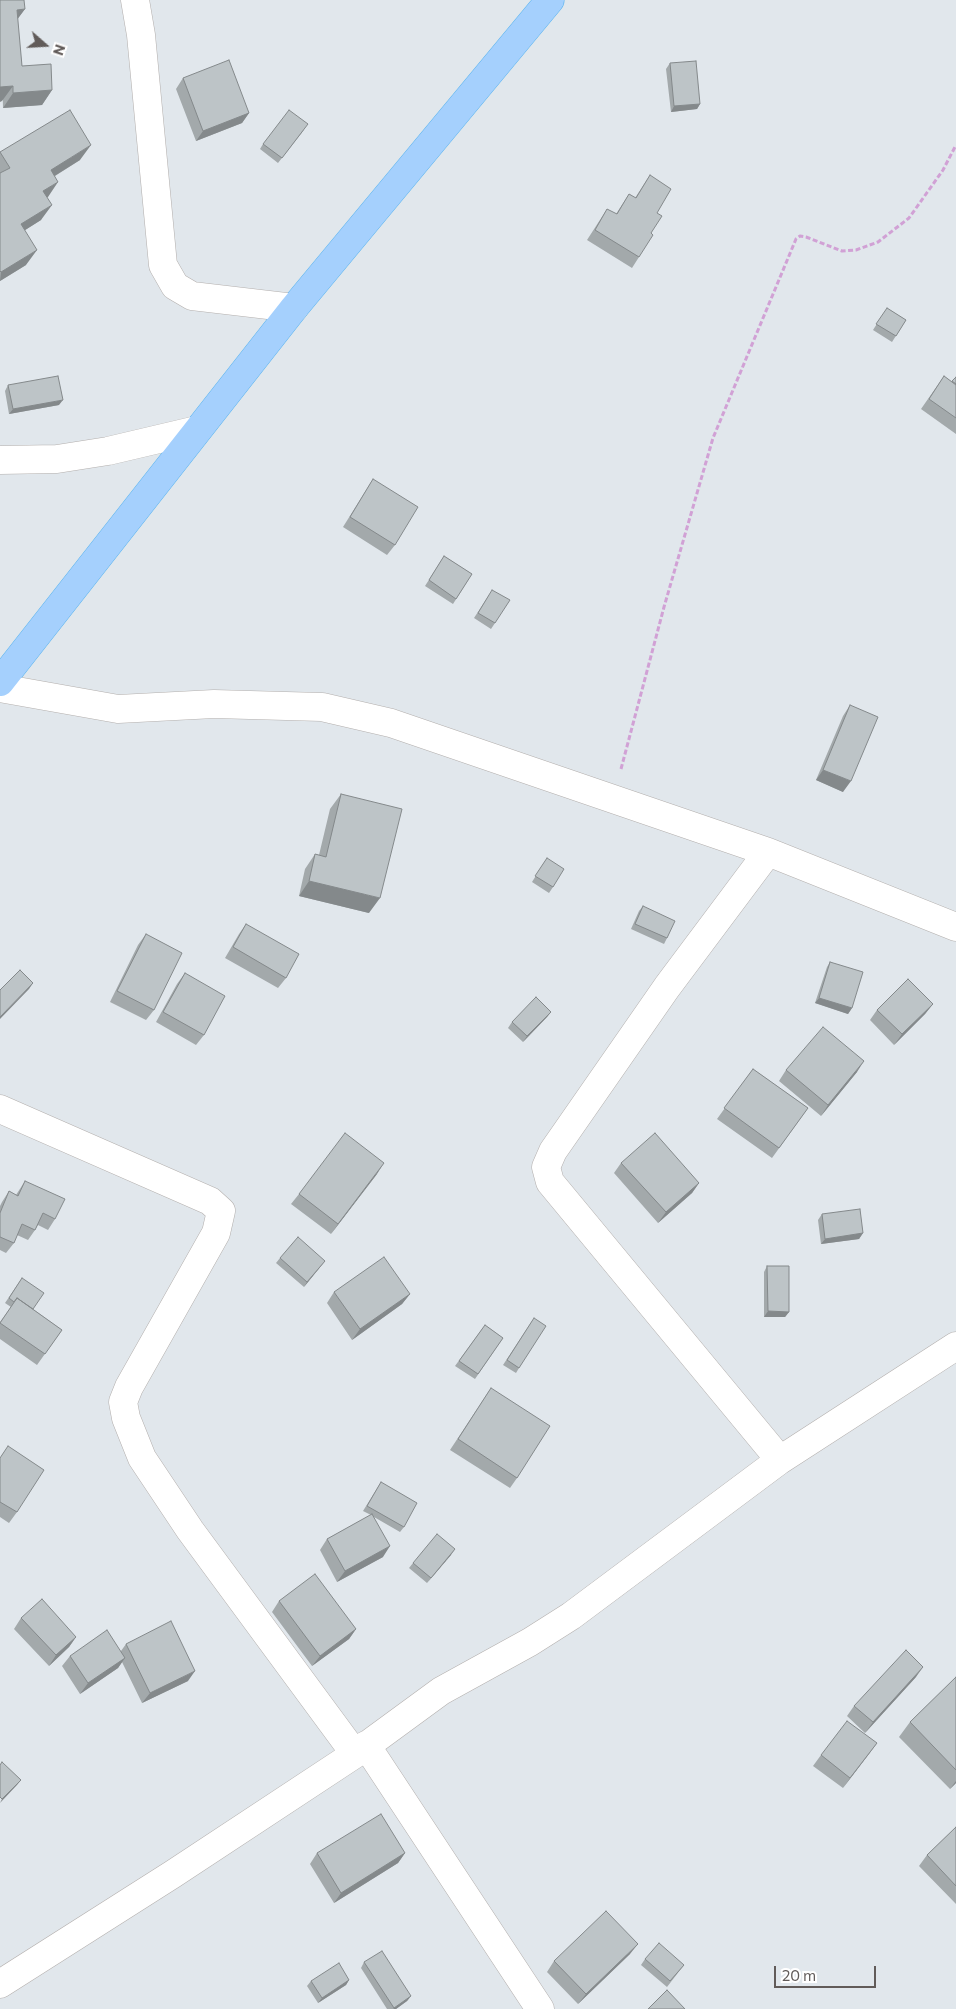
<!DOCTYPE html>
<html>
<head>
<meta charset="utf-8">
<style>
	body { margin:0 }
	#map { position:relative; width:956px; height:2009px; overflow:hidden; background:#e1e7ec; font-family:Commissioner,sans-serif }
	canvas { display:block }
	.north { position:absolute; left:20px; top:20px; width:50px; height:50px; -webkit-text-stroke:4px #fff; paint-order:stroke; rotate:109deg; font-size:14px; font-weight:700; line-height:20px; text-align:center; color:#615b59 }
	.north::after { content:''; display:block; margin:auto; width:18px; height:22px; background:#615b59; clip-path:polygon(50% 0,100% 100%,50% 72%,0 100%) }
	.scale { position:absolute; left:774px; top:1966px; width:102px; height:22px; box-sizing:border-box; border:2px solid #615b59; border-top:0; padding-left:6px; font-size:15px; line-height:18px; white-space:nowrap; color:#615b59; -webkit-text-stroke:4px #fff; paint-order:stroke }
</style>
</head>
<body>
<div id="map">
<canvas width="956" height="2009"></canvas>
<div class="north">N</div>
<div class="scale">20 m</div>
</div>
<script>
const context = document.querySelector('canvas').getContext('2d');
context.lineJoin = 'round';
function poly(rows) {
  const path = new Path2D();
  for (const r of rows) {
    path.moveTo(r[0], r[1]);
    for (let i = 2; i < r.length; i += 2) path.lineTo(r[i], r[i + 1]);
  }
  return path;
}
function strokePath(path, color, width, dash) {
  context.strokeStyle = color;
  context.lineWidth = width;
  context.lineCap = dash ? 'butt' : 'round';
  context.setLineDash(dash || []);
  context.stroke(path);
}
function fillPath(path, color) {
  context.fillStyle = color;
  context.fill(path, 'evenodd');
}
const path = poly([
	[621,769,664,607,713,438,796,239,800,236,806,237,842,251,856,250,878,242,909,218,943,170,956,145]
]);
const minor = poly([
	[135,0,141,35,163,265,175,286,192,296,294,308],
	[0,460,57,459,108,451,197,430],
	[0,688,118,709,214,704,322,707,391,723,768,852,956,927],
	[768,852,667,987,553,1151,546,1167,550,1182,780,1460],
	[0,1109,210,1201,221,1211,216,1233,129,1387,123,1402,126,1418,142,1458,190,1530,355,1754],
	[366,1745,540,2009],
	[0,1984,173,1874,355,1754,441,1691,530,1642,571,1616,780,1460,956,1346]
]);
const major = poly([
	[0,682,294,308,550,0]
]);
const wall = poly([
	[0,0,25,9,17,19,22,66,52,90,42,105,3,108],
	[670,63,700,104,697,109,671,112,666,69],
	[183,78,249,113,242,123,196,141,176,89],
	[304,130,278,163,260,149,263,144],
	[0,152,80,160,55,176,47,198,41,220,25,230,26,265,0,281],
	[650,175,657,213,651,233,639,257,632,268,587,240,607,209,616,214,629,194,635,198],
	[887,308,906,320,892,342,873,330],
	[944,376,952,382,956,377,956,434,921,409],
	[8,385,59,405,9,414,5,391],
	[373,479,395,545,387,555,343,527],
	[444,556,472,574,453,604,425,586],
	[489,595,495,623,491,629,474,618],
	[850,705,843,792,816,780,843,716],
	[341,794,369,913,299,896,305,869,315,854,319,855,330,809],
	[547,858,553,887,549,893,532,882],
	[643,906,667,938,664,944,631,929,639,911],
	[246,924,286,978,278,988,225,958,239,934],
	[146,934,154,1010,146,1020,110,1002,138,945],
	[830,962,852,1008,848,1014,815,1003,827,967],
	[185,973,204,1035,196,1045,156,1022,177,984],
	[933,1004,925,1014,894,1045,870,1020,877,1010],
	[551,1012,547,1017,523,1042,508,1028,512,1022],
	[753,1069,808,1108,772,1158,717,1119],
	[786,1070,857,1072,821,1116,779,1081],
	[621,1163,699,1183,692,1193,658,1223,614,1173],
	[377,1174,331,1234,291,1204,299,1194],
	[25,1181,55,1219,48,1230,38,1225,35,1230,28,1240,17,1235,14,1243,6,1253,0,1250,0,1206,2,1202,9,1191,16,1195],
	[822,1214,863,1233,859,1239,821,1244,818,1220],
	[280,1258,325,1261,304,1287,276,1263],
	[767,1266,789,1312,785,1317,764,1317,764,1272],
	[22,1278,33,1309,62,1330,37,1365,0,1339,0,1322,11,1307,5,1303],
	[334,1292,410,1294,402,1304,352,1340,327,1303],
	[534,1318,519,1368,516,1373,503,1365],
	[485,1325,503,1338,475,1379,455,1366],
	[491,1388,517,1478,510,1488,450,1450],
	[0,1457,17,1512,9,1523,0,1517],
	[381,1482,404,1527,400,1532,374,1517,383,1557,337,1582,320,1550,327,1539,371,1515,363,1511],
	[451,1555,427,1583,409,1568,413,1563],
	[279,1601,356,1629,349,1639,312,1666,272,1612],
	[21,1618,76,1637,69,1647,49,1666,14,1629],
	[126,1644,188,1681,142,1703,122,1662,118,1668,80,1694,62,1666,70,1656,121,1651],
	[916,1677,865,1733,847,1716,854,1706],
	[956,1677,956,1783,950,1789,899,1737,910,1722],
	[877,1743,843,1788,813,1766,821,1755],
	[956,1827,956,1904,919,1866,927,1855],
	[317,1853,405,1853,398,1863,334,1903,310,1864],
	[630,1954,578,2004,547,1972,554,1961],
	[645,1959,684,1965,667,1987,641,1965],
	[364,1962,411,1996,407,2001,396,2009,387,2009,361,1968],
	[349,1980,346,1985,318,2003,307,1986,311,1981]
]);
const shadedWall = poly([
	[25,9,14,24,17,10],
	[13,86,2,101,0,102,0,87],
	[52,90,42,105,3,108,13,93],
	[700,104,697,109,671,112,674,106],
	[249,113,242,123,196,141,203,131],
	[91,145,80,160,40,185,51,170],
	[58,182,48,197,33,206,43,191],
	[52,205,41,220,11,239,21,224],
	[37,250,26,265,0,281,1,272],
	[63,400,59,405,9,414,13,409],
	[823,770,851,781,843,792,816,780],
	[309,881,380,898,369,913,299,896],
	[33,983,29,989,0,1019,0,1017],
	[819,998,852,1008,848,1014,815,1003],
	[933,1004,925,1014,894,1045,902,1034],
	[551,1012,547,1017,523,1042,527,1036],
	[864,1061,857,1072,821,1116,828,1105],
	[384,1163,377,1174,331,1234,338,1224],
	[699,1183,692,1193,658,1223,666,1212],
	[863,1233,859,1239,821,1244,825,1239],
	[325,1261,321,1266,304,1287,307,1282],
	[410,1294,402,1304,352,1340,360,1329],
	[768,1311,789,1312,785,1317,764,1317],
	[390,1546,383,1557,337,1582,345,1571],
	[455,1549,451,1555,427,1583,431,1578],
	[356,1629,349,1639,312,1666,320,1656],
	[76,1637,69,1647,49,1666,56,1655],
	[125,1658,118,1668,80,1694,88,1683],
	[923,1667,916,1677,865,1733,873,1722],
	[195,1671,188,1681,142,1703,150,1693],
	[877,1743,869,1754,843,1788,850,1778],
	[21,1780,17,1785,0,1803,2,1799],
	[956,1781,956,1783,950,1789],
	[405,1853,398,1863,334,1903,341,1893],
	[638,1944,630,1954,578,2004,586,1994],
	[349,1980,346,1985,318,2003,322,1998],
	[411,1996,407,2001,396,2009,393,2009]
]);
const building = poly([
	[0,0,24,0,25,9,17,10,22,66,51,64,52,90,13,93,13,86,0,87,0,0],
	[229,60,249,113,203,131,183,78,229,60],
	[696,61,700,104,674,106,670,63,696,61],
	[70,110,91,145,51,170,58,182,43,191,52,205,21,224,37,250,1,272,0,271,0,173,10,168,0,152,70,110],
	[289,110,308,124,282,158,263,144,289,110],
	[650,175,671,189,657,213,662,216,651,233,653,235,639,257,595,230,607,209,617,214,629,194,636,198,650,175],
	[887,308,906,320,896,336,876,324,887,308],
	[58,376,63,400,13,409,8,385,58,376],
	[944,376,956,385,956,418,929,399,944,376],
	[956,377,956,384,952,381,956,377],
	[373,479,418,507,395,545,350,517,373,479],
	[444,556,472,574,456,599,429,580,444,556],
	[492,590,510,600,495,623,478,613,492,590],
	[850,705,878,717,851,781,823,770,850,705],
	[341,794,402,809,380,898,309,881,315,854,326,857,341,794],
	[547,858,564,869,553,887,535,876,547,858],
	[643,906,675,921,667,938,635,924,643,906],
	[246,924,299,954,286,978,233,947,246,924],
	[146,934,182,953,154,1010,117,991,146,934],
	[830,962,863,972,852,1008,819,998,830,962],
	[20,970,33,983,0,1017,0,990,20,970],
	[185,973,225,996,204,1035,163,1012,185,973],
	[908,979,933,1004,902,1034,877,1010,908,979],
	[536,997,551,1012,527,1036,512,1022,536,997],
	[823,1027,864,1061,828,1105,786,1070,823,1027],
	[753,1069,808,1108,779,1148,724,1108,753,1069],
	[345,1133,384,1163,338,1224,299,1194,345,1133],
	[655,1133,699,1183,666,1212,621,1163,655,1133],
	[25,1181,65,1199,55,1219,43,1213,35,1230,22,1224,14,1243,0,1237,0,1213,9,1191,18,1196,25,1181],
	[860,1209,863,1233,825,1239,822,1214,860,1209],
	[298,1237,325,1261,307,1282,280,1258,298,1237],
	[384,1257,410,1294,360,1329,334,1292,384,1257],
	[767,1266,789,1266,789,1312,768,1311,767,1266],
	[22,1278,44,1293,33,1309,17,1298,14,1302,9,1298,22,1278],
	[17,1298,62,1330,45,1354,0,1323,17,1298],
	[534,1318,546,1326,519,1368,507,1360,534,1318],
	[485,1325,503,1338,478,1374,459,1361,485,1325],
	[491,1388,550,1426,517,1478,458,1439,491,1388],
	[8,1446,44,1470,17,1512,0,1502,0,1458,8,1446],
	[381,1482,417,1503,404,1527,367,1506,381,1482],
	[372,1514,390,1546,345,1571,327,1539,372,1514],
	[437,1534,455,1549,431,1578,413,1563,437,1534],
	[315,1574,356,1629,320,1656,279,1601,315,1574],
	[42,1599,76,1637,56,1655,21,1618,42,1599],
	[171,1621,195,1671,150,1693,126,1644,171,1621],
	[107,1630,125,1658,88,1683,70,1656,107,1630],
	[906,1650,923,1667,873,1722,854,1706,906,1650],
	[956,1677,956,1770,910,1722,956,1677],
	[847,1721,877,1743,850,1778,821,1755,847,1721],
	[2,1762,21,1780,2,1799,0,1797,0,1765,2,1762],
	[381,1814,405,1853,341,1893,317,1853,381,1814],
	[956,1827,956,1886,927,1855,956,1827],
	[606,1911,638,1944,586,1994,554,1961,606,1911],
	[659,1943,684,1965,670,1981,645,1959,659,1943],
	[382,1951,411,1996,394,2008,364,1962,382,1951],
	[339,1963,349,1980,322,1998,311,1981,339,1963],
	[667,1990,685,2009,648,2009,667,1990]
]);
strokePath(minor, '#b3afad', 29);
strokePath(major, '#59b3ed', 29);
strokePath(path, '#d1a1d5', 3, [5, 2.5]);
strokePath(minor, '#fff', 28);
strokePath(major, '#a5d0fd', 28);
fillPath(wall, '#a3a9ab');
fillPath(shadedWall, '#84898b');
fillPath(building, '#bdc4c7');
strokePath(building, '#84898b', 1);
</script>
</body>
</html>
